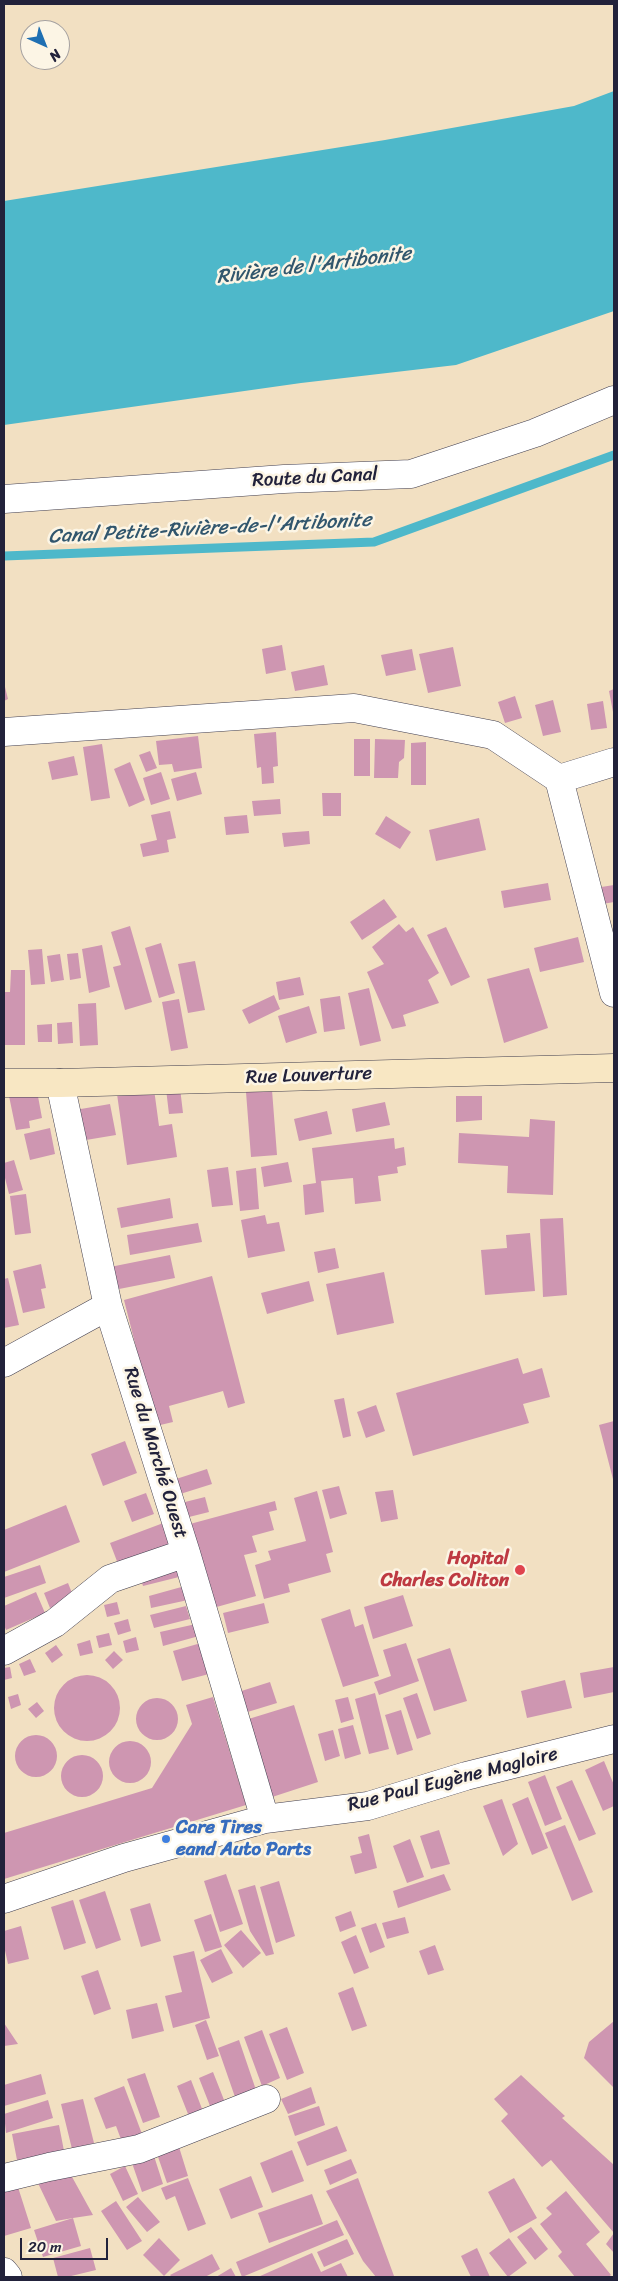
<!DOCTYPE html>
<html>
<head>
<meta charset="utf-8">
<style>
	body { margin:0 }
	#map { position:relative; width:618px; height:2281px; overflow:hidden; background:#f2e0c2; font-family:Sriracha,sans-serif }
	canvas { display:block }
	.frame { position:absolute; inset:0; border:5px solid #22223b; pointer-events:none }
	.north { position:absolute; left:20px; top:20px; width:50px; height:50px; box-sizing:border-box; background:#fcf5e5; border:1px solid #a5a1a1; border-radius:50%; rotate:136deg; font-size:14px; font-weight:700; line-height:20px; text-align:center; color:#22223b }
	.north::after { content:''; display:block; margin:auto; width:18px; height:22px; background:#1f6fb2; clip-path:polygon(50% 0,100% 100%,50% 72%,0 100%) }
	.scale { position:absolute; left:20px; top:2238px; width:88px; height:22px; box-sizing:border-box; border:2px solid #22223b; border-top:0; padding-left:6px; font-size:15px; line-height:18px; white-space:nowrap; color:#22223b; -webkit-text-stroke:4px #fcf5e5; paint-order:stroke }
</style>
</head>
<body>
<div id="map">
<canvas width="618" height="2281"></canvas>
<div class="frame"></div>
<div class="north">N</div>
<div class="scale">20 m</div>
</div>
<script>
const context = document.querySelector('canvas').getContext('2d');
context.lineJoin = 'round';
function fillPath(path, color) {
  context.fillStyle = color;
  context.fill(path, 'evenodd');
}
function poly(rows) {
  const path = new Path2D();
  for (const r of rows) {
    if (r.length === 3) {
      path.moveTo(r[0] + r[2], r[1]);
      path.arc(r[0], r[1], r[2], 0, 2 * Math.PI);
      continue;
    }
    path.moveTo(r[0], r[1]);
    for (let i = 2; i < r.length; i += 2) path.lineTo(r[i], r[i + 1]);
  }
  return path;
}
function strokePath(path, color, width, dash) {
  context.strokeStyle = color;
  context.lineWidth = width;
  context.lineCap = dash ? 'butt' : 'round';
  context.setLineDash(dash || []);
  context.stroke(path);
}
function drawText(font, color, halo, rows, align = 'center') {
  context.font = font + ' Sriracha,sans-serif';
  context.lineWidth = 5;
  context.setLineDash([]);
  context.textBaseline = 'middle';
  context.strokeStyle = halo;
  context.fillStyle = color;
  for (const [text, x, y, turn = 0] of rows) {
    context.save();
    context.translate(x, y);
    context.rotate((+turn || 0) * Math.PI / 180);
    context.textAlign = isNaN(turn) ? turn : align;
    if (halo) context.strokeText(text, 0, 0);
    context.fillText(text, 0, 0);
    context.restore();
  }
}
const water = poly([
	[614,91,614,311,456,365,301,383,4,425,4,201,385,140,574,106]
]);
const stream = poly([
	[4,556,374,542,614,455]
]);
const building = poly([
	[282,645,286,670,266,674,262,649],
	[453,647,461,686,428,693,419,654],
	[412,649,416,670,386,676,381,655],
	[324,665,328,685,295,691,291,672],
	[4,683,8,699,4,701],
	[614,689,614,712,613,712,609,691],
	[515,696,522,718,505,723,498,702],
	[553,700,561,732,543,736,535,705],
	[603,701,607,728,591,730,587,704],
	[276,732,278,766,273,767,274,783,262,784,261,767,257,768,254,734],
	[198,736,202,768,174,772,172,764,159,765,156,741],
	[354,739,370,739,370,776,354,776],
	[375,739,405,740,404,758,399,762,398,778,374,778],
	[426,742,426,785,411,785,411,743],
	[102,744,110,798,91,801,83,747],
	[150,751,157,768,146,772,139,755],
	[74,756,78,775,52,780,48,762],
	[130,762,145,800,129,807,114,769],
	[161,772,170,799,151,805,143,778],
	[196,772,202,794,177,801,171,779],
	[322,793,341,793,341,816,323,816],
	[280,799,281,814,254,816,252,801],
	[170,811,176,838,167,840,169,852,143,857,140,844,157,840,151,815],
	[247,815,249,833,226,835,224,817],
	[386,816,411,832,400,849,375,834],
	[479,818,486,850,436,861,429,830],
	[309,831,310,844,284,847,282,833],
	[548,883,551,900,504,908,501,891],
	[614,885,614,902,597,905,595,888],
	[384,899,397,917,362,940,350,922],
	[399,924,406,932,413,927,439,973,428,980,439,1003,403,1015,406,1026,392,1029,367,972,384,964,372,947],
	[130,926,152,1002,125,1010,113,967,121,965,111,932],
	[446,927,470,977,451,986,427,935],
	[578,937,584,962,540,972,534,948],
	[161,943,175,993,159,998,145,948],
	[102,945,110,987,89,993,82,949],
	[42,949,45,984,31,985,28,950],
	[78,953,81,978,70,980,67,954],
	[60,954,64,980,51,982,47,956],
	[195,961,205,1010,188,1013,178,964],
	[529,968,548,1028,504,1043,487,979],
	[11,970,25,970,25,1045,4,1045,4,992,10,992],
	[300,977,304,995,279,1000,276,982],
	[369,988,381,1041,360,1046,348,993],
	[274,995,280,1009,249,1024,242,1010],
	[340,996,345,1029,324,1032,320,999],
	[179,999,188,1048,171,1051,162,1002],
	[96,1003,98,1045,80,1046,78,1004],
	[309,1006,317,1033,286,1043,278,1016],
	[72,1022,73,1043,58,1044,57,1023],
	[52,1024,52,1042,38,1042,37,1025],
	[180,1088,183,1113,169,1114,166,1089],
	[154,1089,159,1126,172,1124,177,1157,127,1165,117,1094],
	[272,1090,277,1155,251,1157,246,1092],
	[37,1091,42,1118,29,1121,30,1128,16,1130,9,1096],
	[456,1096,482,1096,482,1120,456,1122],
	[385,1102,390,1125,356,1132,352,1109],
	[110,1104,116,1135,80,1141,75,1110],
	[327,1111,332,1134,299,1141,294,1119],
	[530,1119,555,1121,553,1195,507,1193,508,1166,458,1163,459,1133,529,1137],
	[50,1128,55,1154,30,1160,24,1134],
	[394,1138,395,1149,404,1147,406,1165,397,1167,398,1173,378,1176,381,1201,355,1204,353,1178,321,1181,324,1212,305,1215,303,1185,316,1183,312,1148],
	[14,1160,23,1190,9,1194,4,1174,4,1163],
	[288,1162,292,1182,264,1187,261,1167],
	[228,1167,233,1205,212,1207,207,1170],
	[256,1168,259,1209,240,1211,236,1171],
	[26,1194,31,1233,15,1235,10,1196],
	[170,1198,173,1218,121,1228,117,1208],
	[265,1215,267,1224,279,1222,285,1251,248,1258,241,1220],
	[563,1218,567,1295,543,1297,540,1219],
	[198,1223,202,1242,130,1255,127,1235],
	[530,1233,535,1291,485,1295,481,1250,507,1248,506,1235],
	[335,1248,339,1268,318,1273,314,1252],
	[170,1255,175,1278,114,1290,110,1267],
	[41,1264,46,1288,41,1289,45,1308,23,1313,13,1271],
	[384,1272,394,1323,337,1335,326,1284],
	[212,1276,245,1403,228,1408,223,1391,169,1406,173,1422,156,1426,124,1300],
	[8,1278,19,1325,4,1328,4,1279],
	[309,1281,314,1301,267,1314,261,1293],
	[518,1358,523,1374,542,1368,550,1397,523,1404,529,1423,413,1456,396,1393],
	[344,1398,351,1436,343,1438,334,1400],
	[376,1405,385,1431,366,1438,357,1412],
	[614,1421,614,1483,599,1425],
	[125,1441,137,1473,103,1486,91,1454],
	[207,1469,212,1484,177,1495,173,1480],
	[339,1486,347,1514,330,1519,322,1490],
	[393,1490,398,1519,381,1522,375,1492],
	[317,1491,333,1552,326,1554,331,1572,288,1584,290,1592,264,1599,255,1565,271,1560,268,1551,306,1541,294,1498],
	[146,1493,154,1514,132,1522,124,1501],
	[205,1497,209,1512,185,1518,181,1503],
	[275,1501,277,1510,269,1512,274,1530,252,1536,257,1552,244,1555,256,1596,213,1608,190,1524],
	[66,1505,80,1542,4,1572,4,1530],
	[166,1522,175,1548,120,1569,110,1543],
	[175,1564,179,1577,143,1586,139,1573],
	[40,1565,46,1583,4,1598,4,1577],
	[68,1583,74,1598,50,1608,44,1593],
	[185,1586,188,1600,151,1608,149,1596],
	[36,1592,45,1613,6,1630,4,1625,4,1606],
	[403,1595,413,1626,373,1639,364,1607],
	[117,1602,120,1614,107,1617,104,1605],
	[264,1603,269,1623,228,1633,223,1613],
	[186,1606,190,1619,154,1628,150,1615],
	[350,1609,355,1627,363,1624,379,1676,343,1687,321,1619],
	[128,1619,131,1631,118,1635,114,1623],
	[196,1624,199,1636,163,1646,160,1632],
	[109,1633,112,1645,99,1648,96,1636],
	[136,1637,139,1650,126,1653,123,1641],
	[90,1640,93,1653,80,1656,77,1644],
	[201,1643,209,1674,182,1681,173,1651],
	[406,1643,419,1681,379,1695,374,1682,391,1676,383,1650],
	[56,1645,63,1655,52,1663,45,1653],
	[450,1648,467,1701,434,1711,417,1659],
	[114,1651,123,1660,113,1669,105,1660],
	[30,1659,36,1672,24,1676,19,1664],
	[10,1667,12,1678,4,1680,4,1668],
	[614,1667,614,1692,584,1698,580,1673],
	[87,1708,33],
	[565,1680,572,1708,527,1718,521,1691],
	[270,1682,277,1703,241,1714,235,1693],
	[375,1693,389,1749,369,1754,355,1699],
	[417,1693,431,1734,417,1739,403,1698],
	[18,1694,21,1705,11,1709,8,1697],
	[213,1697,246,1805,4,1879,4,1833,152,1788,192,1724,186,1705],
	[348,1697,354,1719,341,1723,335,1700],
	[157,1719,21],
	[37,1702,44,1711,36,1718,28,1709],
	[294,1705,318,1782,266,1799,242,1721],
	[401,1710,413,1750,397,1755,385,1715],
	[353,1725,361,1754,345,1759,338,1729],
	[333,1730,340,1756,325,1761,318,1734],
	[36,1756,21],
	[130,1762,21],
	[82,1776,21],
	[604,1761,614,1785,614,1806,603,1811,585,1770],
	[545,1775,562,1819,545,1826,528,1782],
	[572,1780,596,1834,579,1841,556,1787],
	[528,1797,548,1848,532,1855,512,1804],
	[502,1799,518,1844,503,1856,483,1806],
	[565,1825,593,1892,572,1901,545,1833],
	[439,1830,450,1864,431,1869,420,1836],
	[369,1834,377,1868,355,1874,350,1856,362,1853,358,1837],
	[410,1839,424,1877,407,1883,393,1846],
	[226,1874,243,1924,220,1932,204,1881],
	[444,1874,451,1890,398,1908,393,1891],
	[279,1881,295,1936,276,1943,260,1887],
	[255,1885,274,1954,266,1956,250,1931,238,1890],
	[105,1891,121,1940,96,1949,79,1900],
	[73,1900,86,1943,64,1950,51,1907],
	[150,1903,161,1941,141,1947,130,1909],
	[351,1911,356,1926,340,1932,335,1917],
	[211,1914,222,1947,205,1952,194,1920],
	[405,1917,409,1933,387,1939,382,1923],
	[376,1923,385,1947,370,1953,361,1928],
	[21,1926,29,1959,8,1964,4,1946,4,1931],
	[241,1930,261,1953,243,1968,224,1945],
	[356,1935,369,1968,354,1974,341,1942],
	[435,1945,444,1970,428,1975,419,1951],
	[221,1949,233,1973,212,1983,200,1960],
	[194,1951,210,2018,173,2028,165,1996,182,1992,173,1956],
	[98,1970,111,2009,94,2015,81,1976],
	[353,1987,367,2026,352,2031,338,1993],
	[157,2003,164,2031,132,2039,126,2010],
	[206,2020,219,2056,207,2060,195,2025],
	[614,2021,614,2088,584,2058,589,2042],
	[4,2023,18,2044,4,2046],
	[287,2027,304,2073,287,2080,269,2034],
	[262,2030,280,2078,262,2086,244,2037],
	[239,2040,256,2090,235,2097,218,2048],
	[213,2072,226,2105,212,2111,199,2078],
	[145,2073,160,2117,143,2123,127,2079],
	[41,2074,46,2094,4,2106,4,2085],
	[521,2075,565,2116,562,2118,614,2165,614,2233,551,2160,542,2167,501,2121,508,2114,494,2099],
	[191,2080,204,2114,190,2119,177,2086],
	[124,2086,142,2134,122,2142,116,2126,106,2129,94,2098],
	[311,2087,316,2103,288,2114,281,2099],
	[83,2099,94,2143,72,2149,61,2104],
	[48,2100,53,2118,6,2133,4,2114],
	[319,2106,325,2125,295,2136,288,2116],
	[59,2125,64,2151,17,2160,12,2134],
	[337,2126,347,2151,307,2166,297,2142],
	[179,2147,188,2176,167,2183,157,2154],
	[292,2150,304,2181,272,2193,260,2163],
	[154,2156,163,2184,142,2192,132,2163],
	[351,2159,357,2173,330,2185,324,2170],
	[125,2166,138,2194,123,2201,110,2174],
	[71,2175,93,2215,73,2218,81,2246,43,2257,34,2230,73,2218,56,2221,37,2181],
	[251,2176,263,2207,231,2219,219,2189],
	[188,2178,206,2224,188,2231,175,2196,166,2200,161,2188],
	[358,2178,394,2276,392,2277,376,2277,363,2261,326,2191],
	[514,2178,537,2218,510,2233,488,2192],
	[17,2184,31,2228,4,2236,4,2188],
	[566,2191,600,2232,586,2244,611,2275,608,2277,575,2277,558,2256,562,2252,540,2224,552,2214,546,2208],
	[312,2194,323,2224,269,2243,258,2213],
	[138,2197,160,2222,147,2232,126,2207],
	[116,2201,142,2241,127,2250,101,2211],
	[337,2220,344,2235,242,2277,236,2262],
	[531,2227,548,2249,535,2260,517,2237],
	[614,2233,614,2253,606,2244],
	[159,2238,180,2260,164,2276,143,2255],
	[509,2238,527,2263,508,2277,489,2253],
	[347,2239,354,2254,324,2267,317,2252],
	[90,2248,96,2270,67,2277,58,2277,53,2258],
	[477,2248,490,2277,471,2277,461,2256],
	[312,2253,321,2272,341,2263,348,2277,258,2277],
	[212,2254,220,2269,205,2277,172,2277,170,2275],
	[231,2268,236,2277,216,2277]
]);
const street = poly([
	[4,499,284,479,411,474,535,433,614,400],
	[4,732,354,708,493,735,559,779],
	[559,779,614,993],
	[559,779,614,762],
	[60,1083,108,1306,186,1553,265,1819],
	[4,1363,108,1306],
	[4,1651,55,1623,110,1579,186,1553],
	[4,1899,124,1858,265,1819,368,1806,466,1776,614,1739],
	[4,2178,49,2167,139,2149,266,2099],
	[4,2272,8,2277]
]);
const secondary = poly([
	[4,1083,60,1083,614,1068]
]);
const markers = [
	[520,1570,6,"#e0444e"],
	[166,1839,5,"#3f7fe0"]
];
const streetNames = [
	["Route du Canal",315,478,-3],
	["Rue Louverture",309,1076,-2],
	["Rue du Marché Ouest",155,1453,73],
	["Rue Paul Eugène Magloire",453,1780,-14]
];
const healthNames = [
	["Hopital",509,1559],
	["Charles Coliton",509,1581]
];
const shopNames = [
	["Care Tires",176,1828],
	["eand Auto Parts",176,1850]
];
const waterNames = [
	["Rivière de l'Artibonite",314,266,-7],
	["Canal Petite-Rivière-de-l'Artibonite",210,529,-3]
];
fillPath(water, '#4eb8ca');
strokePath(stream, '#4eb8ca', 9);
fillPath(building, '#ce96b1');
strokePath(street, '#413e4f', 29);
strokePath(secondary, '#413e4f', 29);
strokePath(street, '#fff', 28);
strokePath(secondary, '#f8e7c3', 28);
for (const [x, y, r, color] of markers) {
  const dot = new Path2D();
  dot.arc(x, y, r, 0, 2 * Math.PI);
  context.fillStyle = color;
  context.fill(dot);
  strokePath(dot, '#fcf5e5', 2);
}
drawText('19px', '#22223b', '#fcf5e5', streetNames);
drawText('bold 19px', '#be3a42', '#fcf5e5', healthNames, 'right');
drawText('bold 19px', '#366cbe', '#fcf5e5', shopNames, 'left');
drawText('italic 20px', '#31566d', '#fcf5e5', waterNames);
</script>
</body>
</html>
